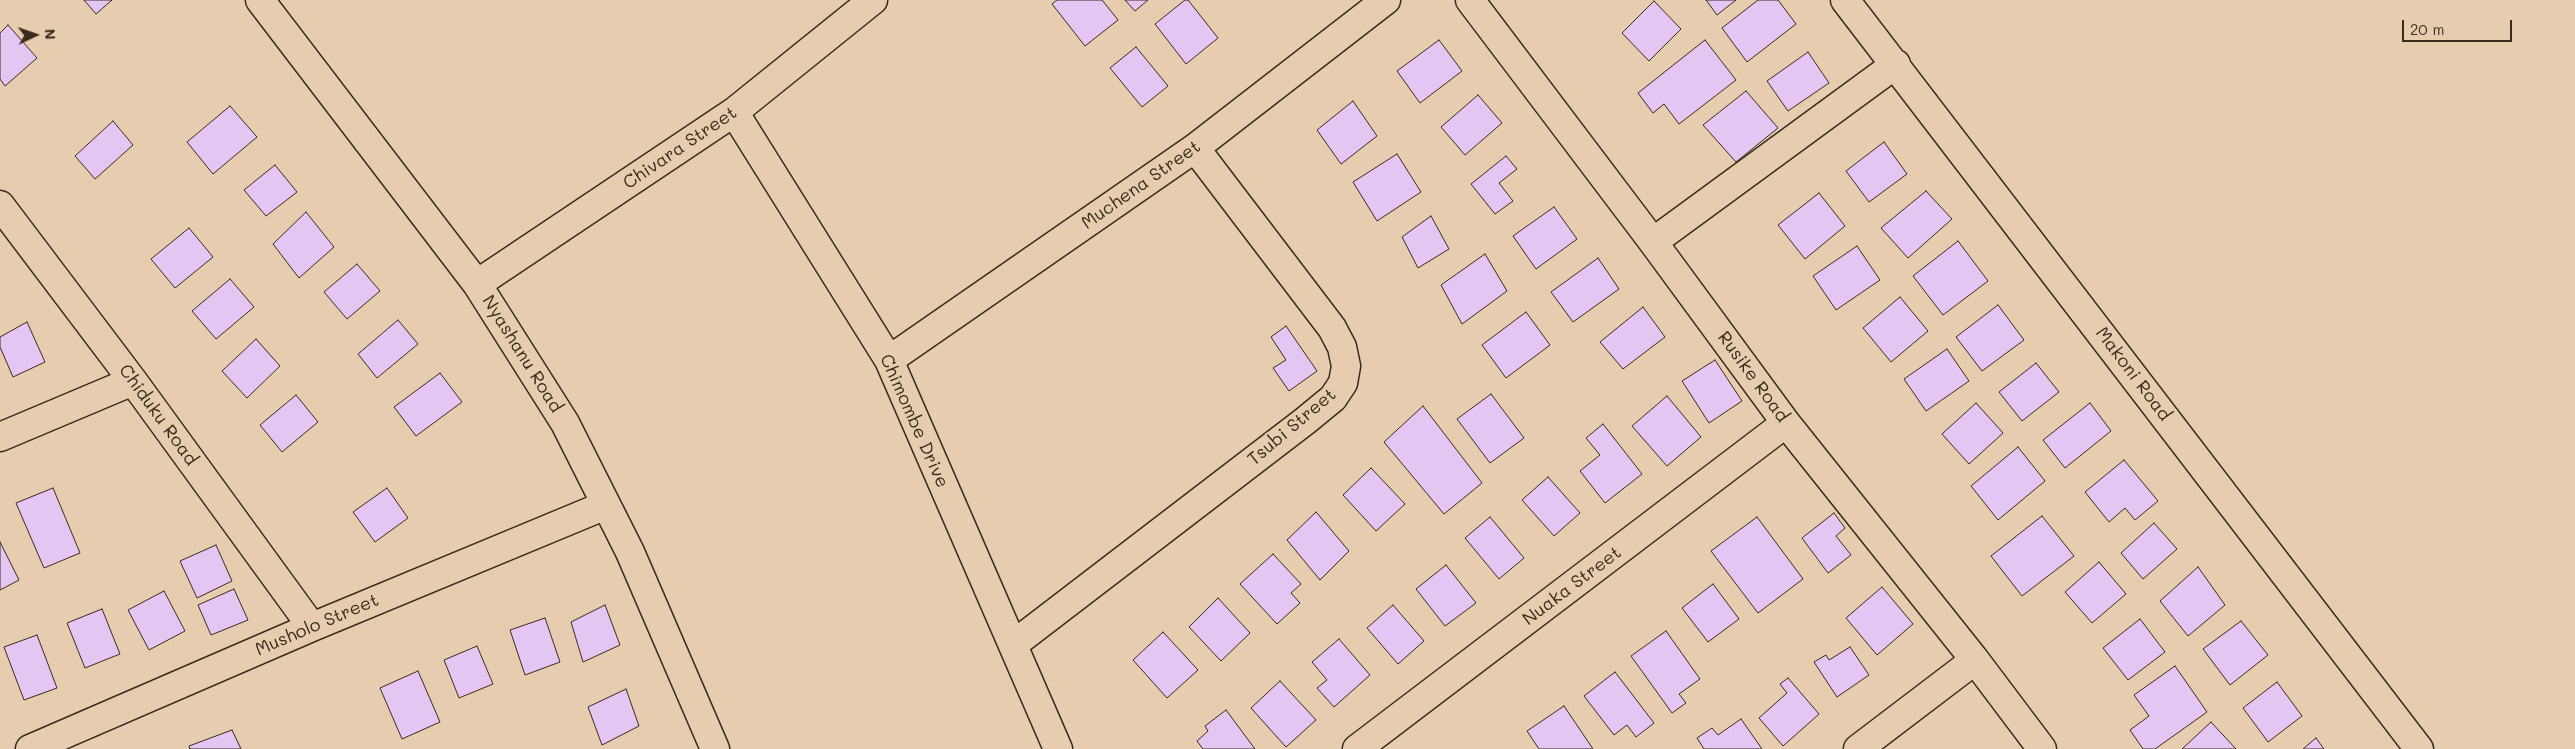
<!DOCTYPE html>
<html>
<head>
<meta charset="utf-8">
<style>
	body { margin:0 }
	#map { position:relative; width:2575px; height:749px; overflow:hidden; background:#e7cdaf; font-family:Mali,sans-serif }
	canvas { display:block }
	.north { position:absolute; left:10px; top:10px; width:50px; height:50px; -webkit-text-stroke:4px #e7cdaf; paint-order:stroke; rotate:87deg; font-size:14px; font-weight:700; line-height:20px; text-align:center; color:#3b2a1e }
	.north::after { content:''; display:block; margin:auto; width:18px; height:22px; background:#3b2a1e; clip-path:polygon(50% 0,100% 100%,50% 72%,0 100%) }
	.scale { position:absolute; left:2402px; top:20px; width:110px; height:22px; box-sizing:border-box; border:2px solid #3b2a1e; border-top:0; padding-left:6px; font-size:15px; line-height:18px; white-space:nowrap; color:#3b2a1e; -webkit-text-stroke:4px #e7cdaf; paint-order:stroke }
</style>
</head>
<body>
<div id="map">
<canvas width="2575" height="749"></canvas>
<div class="north">N</div>
<div class="scale">20 m</div>
</div>
<script>
const context = document.querySelector('canvas').getContext('2d');
context.lineJoin = 'round';
function fillPath(path, color) {
  context.fillStyle = color;
  context.fill(path, 'evenodd');
}
function poly(rows) {
  const path = new Path2D();
  for (const r of rows) {
    path.moveTo(r[0], r[1]);
    for (let i = 2; i < r.length; i += 2) path.lineTo(r[i], r[i + 1]);
  }
  return path;
}
function strokePath(path, color, width, dash) {
  context.strokeStyle = color;
  context.lineWidth = width;
  context.lineCap = dash ? 'butt' : 'round';
  context.setLineDash(dash || []);
  context.stroke(path);
}
function drawText(font, color, halo, rows, align = 'center') {
  context.font = font + ' Mali,sans-serif';
  context.lineWidth = 4;
  context.setLineDash([]);
  context.textBaseline = 'middle';
  context.strokeStyle = halo;
  context.fillStyle = color;
  for (const [text, x, y, turn = 0] of rows) {
    context.save();
    context.translate(x, y);
    context.rotate((+turn || 0) * Math.PI / 180);
    context.textAlign = isNaN(turn) ? turn : align;
    if (halo) context.strokeText(text, 0, 0);
    context.fillText(text, 0, 0);
    context.restore();
  }
}
const building = poly([
	[84,0,112,0,96,14,84,0],
	[1057,0,1102,0,1118,20,1085,46,1052,4,1057,0],
	[1125,0,1148,0,1135,11,1125,0],
	[1185,0,1188,0,1218,38,1186,64,1155,24,1185,0],
	[1706,0,1736,0,1717,15,1706,0],
	[1758,0,1778,0,1796,24,1747,62,1722,28,1758,0],
	[1654,1,1681,29,1649,61,1622,33,1654,1],
	[8,25,37,58,5,86,0,79,0,33,8,25],
	[1439,40,1462,71,1420,103,1397,71,1439,40],
	[1705,40,1736,80,1679,124,1664,104,1653,113,1638,93,1705,40],
	[1136,47,1168,86,1142,107,1110,68,1136,47],
	[1808,52,1829,83,1788,111,1767,81,1808,52],
	[1746,91,1778,128,1736,162,1703,125,1746,91],
	[1478,95,1502,123,1465,155,1441,127,1478,95],
	[1353,101,1377,136,1341,164,1317,130,1353,101],
	[230,106,257,137,213,174,187,142,230,106],
	[113,121,133,145,95,179,75,156,113,121],
	[1884,142,1907,174,1869,202,1846,171,1884,142],
	[1397,154,1421,192,1377,221,1353,182,1397,154],
	[1506,156,1517,169,1499,183,1513,201,1495,214,1471,184,1506,156],
	[275,165,297,192,266,216,244,190,275,165],
	[1926,191,1952,219,1908,258,1881,228,1926,191],
	[1819,193,1845,226,1805,259,1778,225,1819,193],
	[1554,207,1577,239,1536,269,1513,236,1554,207],
	[306,212,334,247,299,278,273,244,306,212],
	[1431,216,1449,249,1418,268,1402,237,1431,216],
	[189,228,213,257,175,288,151,259,189,228],
	[1958,241,1988,281,1943,315,1913,276,1958,241],
	[1857,246,1880,280,1836,310,1813,276,1857,246],
	[1485,254,1507,291,1462,324,1441,285,1485,254],
	[1598,258,1619,289,1573,322,1551,292,1598,258],
	[357,264,380,291,347,319,324,292,357,264],
	[230,279,254,307,216,339,192,311,230,279],
	[1900,297,1928,331,1891,362,1863,328,1900,297],
	[1998,305,2024,340,1982,371,1956,337,1998,305],
	[1643,307,1665,337,1623,369,1600,342,1643,307],
	[1526,312,1550,345,1506,378,1482,345,1526,312],
	[398,320,418,344,377,378,358,354,398,320],
	[27,322,45,362,13,377,0,347,0,337,27,322],
	[1286,326,1317,371,1289,391,1273,368,1286,360,1271,337,1286,326],
	[256,339,280,366,247,398,222,371,256,339],
	[1947,349,1969,381,1926,411,1904,379,1947,349],
	[1715,360,1742,401,1709,423,1682,381,1715,360],
	[2036,363,2059,392,2022,421,1999,392,2036,363],
	[440,373,462,402,416,436,394,407,440,373],
	[1491,394,1524,438,1490,463,1457,419,1491,394],
	[296,395,318,422,282,452,260,425,296,395],
	[1667,396,1701,437,1667,466,1632,426,1667,396],
	[1976,403,2003,433,1969,464,1942,434,1976,403],
	[2090,403,2111,431,2065,468,2043,440,2090,403],
	[1423,406,1482,483,1444,514,1384,442,1423,406],
	[1603,424,1642,474,1605,503,1580,471,1600,455,1586,438,1603,424],
	[2018,447,2045,481,1998,520,1971,486,2018,447],
	[2124,460,2158,501,2135,520,2125,508,2109,522,2085,492,2124,460],
	[1371,468,1405,504,1376,531,1343,495,1371,468],
	[1548,477,1580,513,1554,536,1522,500,1548,477],
	[53,488,80,553,44,568,16,503,53,488],
	[387,488,408,518,375,542,353,512,387,488],
	[1316,512,1349,551,1320,580,1287,540,1316,512],
	[1834,513,1845,528,1836,536,1851,555,1828,573,1802,538,1834,513],
	[2042,516,2074,556,2022,596,1991,556,2042,516],
	[1490,517,1524,558,1499,579,1465,538,1490,517],
	[1757,517,1803,579,1758,613,1711,551,1757,517],
	[2154,523,2177,549,2143,579,2121,553,2154,523],
	[0,542,19,580,0,590,0,542],
	[216,545,232,581,197,598,180,561,216,545],
	[1273,554,1301,584,1291,593,1300,603,1277,624,1240,584,1273,554],
	[2099,562,2126,594,2092,623,2065,592,2099,562],
	[1446,565,1476,603,1445,626,1416,589,1446,565],
	[2198,567,2225,605,2188,636,2160,601,2198,567],
	[1713,584,1739,619,1708,642,1682,608,1713,584],
	[1882,587,1913,624,1877,655,1846,618,1882,587],
	[234,589,248,620,211,635,198,605,234,589],
	[164,591,185,631,149,650,128,610,164,591],
	[1218,598,1250,633,1221,661,1189,627,1218,598],
	[605,605,620,645,583,662,571,622,605,605],
	[1393,605,1424,641,1398,664,1367,628,1393,605],
	[102,609,120,654,85,668,67,623,102,609],
	[545,618,560,662,525,675,510,630,545,618],
	[2140,619,2165,652,2128,680,2103,648,2140,619],
	[2241,621,2268,655,2230,685,2203,649,2241,621],
	[1666,631,1700,679,1679,694,1686,703,1672,713,1631,656,1666,631],
	[1163,632,1198,670,1167,698,1133,660,1163,632],
	[37,635,57,688,24,700,4,647,37,635],
	[1339,639,1370,675,1334,707,1317,688,1327,680,1312,662,1339,639],
	[477,646,493,684,459,698,444,660,477,646],
	[1850,647,1869,675,1837,697,1814,662,1826,655,1829,660,1850,647],
	[2175,666,2207,712,2155,749,2143,749,2130,730,2149,716,2134,695,2175,666],
	[418,671,440,722,402,739,380,688,418,671],
	[1615,672,1654,723,1636,737,1627,725,1614,735,1584,696,1615,672],
	[1788,678,1819,714,1783,746,1759,718,1787,693,1780,684,1788,678],
	[1280,681,1316,720,1286,747,1251,708,1280,681],
	[2277,682,2302,716,2268,742,2243,708,2277,682],
	[626,689,639,726,602,745,588,707,626,689],
	[1564,706,1593,749,1539,749,1527,731,1564,706],
	[1226,710,1255,749,1203,749,1197,741,1208,731,1205,726,1226,710],
	[1741,719,1762,749,1704,749,1697,738,1712,728,1718,735,1741,719],
	[2211,722,2236,749,2182,749,2211,722],
	[232,730,241,749,190,749,189,746,232,730],
	[2316,738,2324,749,2303,749,2316,738]
]);
const minor = poly([
	[260,0,477,284,565,423,630,552,715,749],
	[1470,0,1653,242,1786,423,1975,660,2042,749],
	[1845,0,2419,749],
	[734,112,889,360,1058,749],
	[0,205,133,381,312,627],
	[1653,242,1896,64],
	[477,284,734,112,873,0],
	[889,360,1195,148,1386,0],
	[0,437,133,381],
	[1014,644,1305,421,1333,398,1343,383,1346,366,1342,347,1332,328,1195,148],
	[30,749,312,627,606,505],
	[1357,749,1786,423],
	[1858,749,1975,660]
]);
const streetNames = [
	["Chivara Street",680,148,-34],
	["Muchena Street",1141,185,-35],
	["Nyashanu Road",522,354,58],
	["Makoni Road",2133,374,53],
	["Rusike Road",1753,377,54],
	["Chiduku Road",158,415,54],
	["Chimombe Drive",914,421,66],
	["Tsubi Street",1292,427,-40],
	["Nuaka Street",1572,586,-37],
	["Musholo Street",317,625,-23]
];
fillPath(building, '#e5c5f2');
strokePath(building, '#3b2a1e', 1);
strokePath(minor, '#3b2a1e', 31);
strokePath(minor, '#e7cdaf', 28);
drawText('18px', '#3b2a1e', '#e7cdaf', streetNames);
</script>
</body>
</html>
